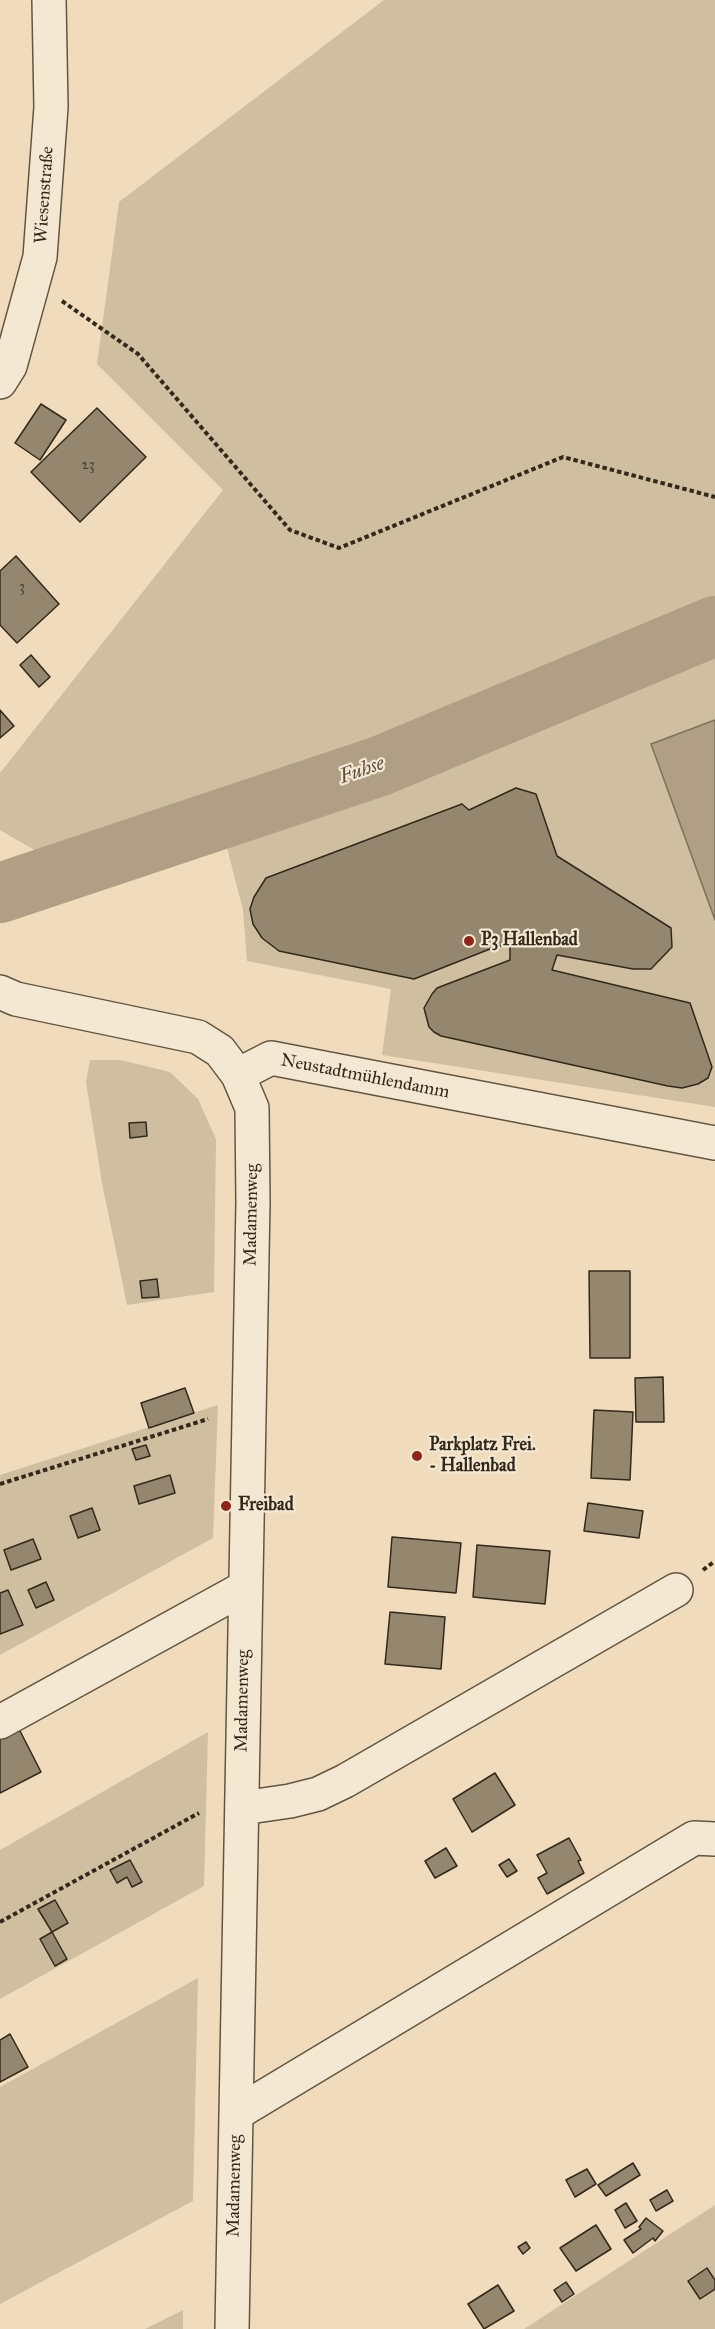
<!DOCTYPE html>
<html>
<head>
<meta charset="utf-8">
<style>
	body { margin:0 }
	canvas { display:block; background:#f0dcbc }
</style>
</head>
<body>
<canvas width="715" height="2329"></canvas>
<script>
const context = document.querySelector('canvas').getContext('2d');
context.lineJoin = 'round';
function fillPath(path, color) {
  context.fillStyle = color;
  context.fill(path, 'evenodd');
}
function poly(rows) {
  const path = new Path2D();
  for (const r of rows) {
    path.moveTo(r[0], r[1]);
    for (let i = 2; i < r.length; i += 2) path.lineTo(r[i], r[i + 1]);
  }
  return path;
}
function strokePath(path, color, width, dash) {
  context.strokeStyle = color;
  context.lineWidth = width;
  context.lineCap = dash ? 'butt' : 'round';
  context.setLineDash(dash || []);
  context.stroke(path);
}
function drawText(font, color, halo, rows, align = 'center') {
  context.font = font + ' "IM FELL Great Primer",serif';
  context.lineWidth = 4.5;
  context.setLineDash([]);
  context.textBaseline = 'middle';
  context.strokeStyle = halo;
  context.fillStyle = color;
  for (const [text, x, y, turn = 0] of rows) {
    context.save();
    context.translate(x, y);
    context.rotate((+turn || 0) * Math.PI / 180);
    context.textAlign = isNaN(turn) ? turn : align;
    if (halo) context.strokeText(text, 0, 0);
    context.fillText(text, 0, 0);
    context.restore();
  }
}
const green = poly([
	[384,0,715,0,715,1107,382,1055,391,989,247,961,243,910,223,832,86,880,0,830,0,773,223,490,97,364,119,202],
	[90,1060,121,1060,170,1072,198,1099,216,1139,214,1292,127,1305,102,1183,86,1082],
	[218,1405,213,1538,0,1655,0,1475],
	[208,1732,204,1886,0,1999,0,1850],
	[198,1978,193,2201,0,2304,0,2087],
	[715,2205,715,2329,524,2329],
	[183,2310,183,2329,145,2329]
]);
const water = poly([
	[715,720,715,920,651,744,715,720]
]);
const river = poly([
	[0,893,380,766,715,626]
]);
const building = poly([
	[41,404,66,420,40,460,15,443,41,404],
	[97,408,146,457,80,522,31,472,97,408],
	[16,556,59,604,17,643,0,625,0,571,16,556],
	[31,655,50,677,39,687,20,665,31,655],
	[0,710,14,726,0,738,0,710],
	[516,788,536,794,557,856,671,928,672,947,651,969,633,969,557,955,552,970,690,1003,712,1067,708,1078,698,1084,682,1088,668,1086,441,1036,434,1032,429,1027,424,1008,432,994,437,988,510,960,510,944,495,947,414,979,279,951,262,938,253,924,250,909,254,897,266,878,462,804,469,810,516,788],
	[146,1122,147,1136,130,1138,129,1123,146,1122],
	[589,1271,630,1271,630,1358,590,1358,589,1271],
	[157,1279,159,1297,142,1298,140,1281,157,1279],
	[663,1377,664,1422,636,1422,635,1378,663,1377],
	[185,1388,194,1413,149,1428,141,1403,185,1388],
	[594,1410,633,1412,630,1480,591,1478,594,1410],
	[146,1445,150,1456,136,1460,132,1449,146,1445],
	[170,1475,175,1493,139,1504,134,1486,170,1475],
	[588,1503,643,1511,639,1538,584,1531,588,1503],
	[92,1508,100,1530,78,1538,70,1516,92,1508],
	[392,1537,461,1543,456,1593,388,1587,392,1537],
	[33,1539,41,1559,11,1570,4,1550,33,1539],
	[477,1545,550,1551,545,1604,473,1597,477,1545],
	[46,1582,54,1600,36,1608,28,1590,46,1582],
	[8,1590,23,1625,0,1634,0,1593,8,1590],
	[390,1612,445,1617,441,1669,385,1664,390,1612],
	[16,1723,41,1772,0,1793,0,1731,16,1723],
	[495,1773,515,1805,472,1832,453,1799,495,1773],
	[569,1838,581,1860,578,1861,584,1873,547,1894,538,1878,547,1873,537,1855,569,1838],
	[446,1848,457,1866,435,1878,425,1861,446,1848],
	[509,1859,517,1871,507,1877,499,1865,509,1859],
	[130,1860,142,1882,132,1887,127,1877,117,1883,110,1870,130,1860],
	[55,1900,68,1923,52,1932,38,1909,55,1900],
	[52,1932,67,1959,55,1966,40,1939,52,1932],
	[10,2034,28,2067,0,2082,0,2040,10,2034],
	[633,2163,640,2175,606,2196,598,2185,633,2163],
	[587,2169,596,2184,575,2197,566,2180,587,2169],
	[667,2190,673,2201,656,2211,650,2200,667,2190],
	[626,2203,637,2221,625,2228,615,2210,626,2203],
	[646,2218,663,2231,655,2241,653,2238,633,2253,624,2240,641,2229,639,2227,646,2218],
	[596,2225,611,2249,576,2271,560,2248,596,2225],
	[526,2242,530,2248,523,2254,518,2247,526,2242],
	[707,2268,715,2280,715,2289,700,2299,688,2281,707,2268],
	[566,2282,574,2294,562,2302,554,2290,566,2282],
	[498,2285,514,2311,484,2329,468,2304,498,2285]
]);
const path = poly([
	[62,301,138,354,290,530,339,548,563,457,715,497],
	[0,1484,208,1419],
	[703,1570,715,1561],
	[0,1922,199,1813]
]);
const minor = poly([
	[0,382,10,366,40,257,51,107,49,0],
	[0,992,16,999,198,1037,220,1051,238,1075,252,1108,253,1202,232,2329],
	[238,1075,271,1058,715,1143],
	[0,1722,244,1588],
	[242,1808,290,1801,318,1794,345,1781,676,1590],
	[237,2113,694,1838,715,1839]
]);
const markers = [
	[469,941,6,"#8f2418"],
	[417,1456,6,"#8f2418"],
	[226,1506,6,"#8f2418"]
];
const numberNames = [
	["23",88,465],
	["3",22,587]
];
const streetNames = [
	["Wiesenstraße",45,195,-86],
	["Neustadtmühlendamm",365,1077,11],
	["Madamenweg",252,1215,-89],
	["Madamenweg",243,1701,-89],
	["Madamenweg",235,2186,-89]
];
const poiNames = [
	["P3 Hallenbad",481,941],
	["Parkplatz Frei.",429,1446],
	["- Hallenbad",429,1467],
	["Freibad",238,1506]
];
const waterNames = [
	["Fuhse",362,771,-19]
];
fillPath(green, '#d0bea0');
fillPath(water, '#b09f85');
strokePath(water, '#7e705a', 1.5);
strokePath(river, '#b09f85', 60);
fillPath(building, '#95866e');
strokePath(building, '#33291a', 1.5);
strokePath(minor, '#625642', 36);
strokePath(path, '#33291a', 4, [4.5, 3]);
strokePath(minor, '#f5e8d3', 33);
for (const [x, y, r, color] of markers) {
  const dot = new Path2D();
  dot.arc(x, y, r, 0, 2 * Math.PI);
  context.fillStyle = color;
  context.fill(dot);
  strokePath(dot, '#f5e8d3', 2);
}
drawText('15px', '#4c402f', null, numberNames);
drawText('18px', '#33291a', '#f5e8d3', streetNames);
drawText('bold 18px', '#33291a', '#f5e8d3', poiNames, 'left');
drawText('italic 20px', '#584c3a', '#f5e8d3', waterNames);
</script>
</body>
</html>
